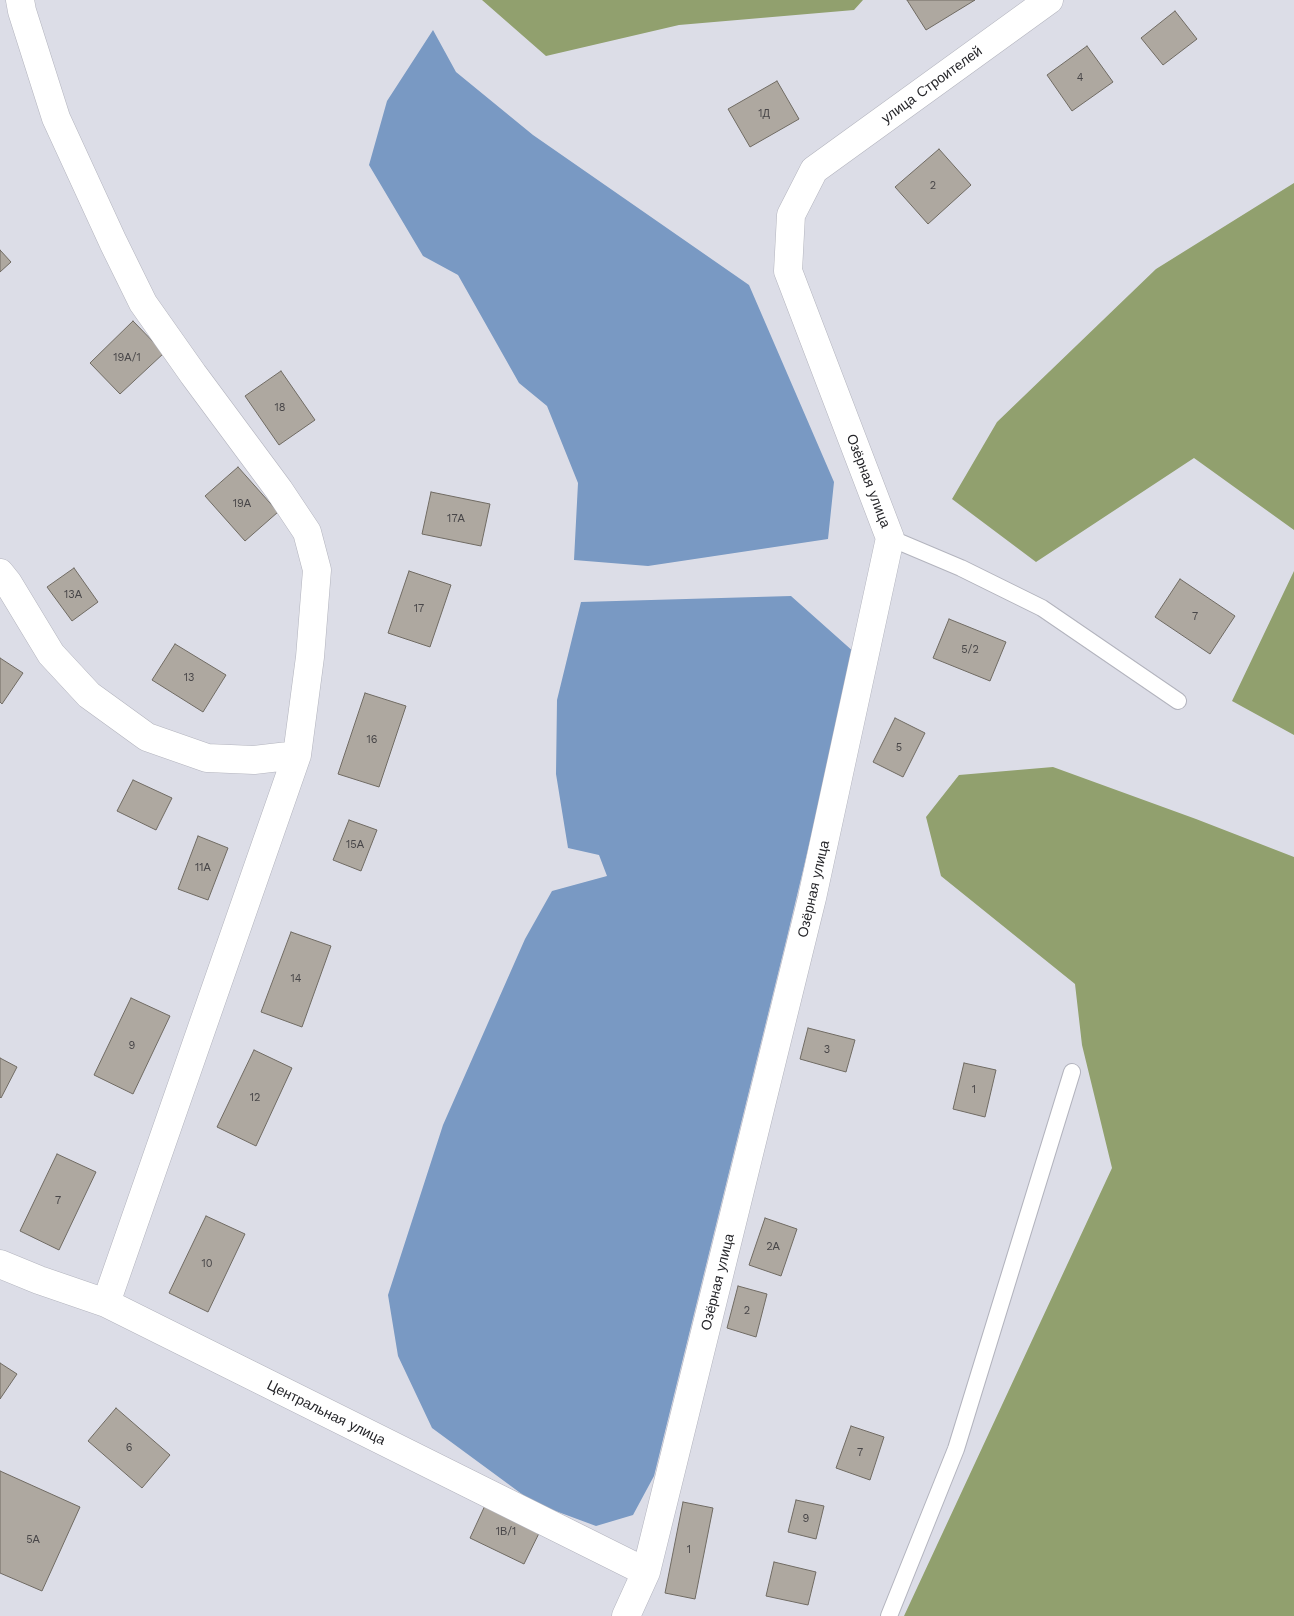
<!DOCTYPE html>
<html>
<head>
<meta charset="utf-8">
<style>
	body { margin:0 }
	canvas { display:block; background:#dcdde7 }
</style>
</head>
<body>
<canvas width="1294" height="1616"></canvas>
<script>
const context = document.querySelector('canvas').getContext('2d');
context.lineJoin = 'round';
function fillPath(path, color) {
  context.fillStyle = color;
  context.fill(path, 'evenodd');
}
function poly(rows) {
  const path = new Path2D();
  for (const r of rows) {
    path.moveTo(r[0], r[1]);
    for (let i = 2; i < r.length; i += 2) path.lineTo(r[i], r[i + 1]);
  }
  return path;
}
function strokePath(path, color, width, dash) {
  context.strokeStyle = color;
  context.lineWidth = width;
  context.lineCap = dash ? 'butt' : 'round';
  context.setLineDash(dash || []);
  context.stroke(path);
}
function drawText(font, color, halo, rows, align = 'center') {
  context.font = font + ' "Work Sans",sans-serif';
  context.lineWidth = 5;
  context.setLineDash([]);
  context.textBaseline = 'middle';
  context.strokeStyle = halo;
  context.fillStyle = color;
  for (const [text, x, y, turn = 0] of rows) {
    context.save();
    context.translate(x, y);
    context.rotate((+turn || 0) * Math.PI / 180);
    context.textAlign = isNaN(turn) ? turn : align;
    if (halo) context.strokeText(text, 0, 0);
    context.fillText(text, 0, 0);
    context.restore();
  }
}
const forest = poly([
	[482,0,863,0,854,10,679,25,546,56],
	[1294,183,1294,530,1194,458,1036,562,952,499,997,422,1156,269],
	[1294,571,1294,735,1232,701],
	[1053,767,1196,819,1294,857,1294,1616,904,1616,1112,1168,1082,1045,1075,984,941,876,926,817,959,775]
]);
const water = poly([
	[433,30,456,72,533,135,749,285,834,482,828,539,648,566,574,560,578,483,547,406,519,383,458,275,423,256,369,165,387,101],
	[791,596,855,653,788,933,654,1476,633,1515,596,1526,534,1503,432,1428,398,1356,388,1295,443,1125,525,939,552,891,607,876,599,855,568,848,556,774,557,700,581,602]
]);
const building = poly([
	[907,0,975,0,926,30,907,0],
	[1175,11,1197,39,1163,65,1141,38,1175,11],
	[1087,46,1113,82,1072,111,1047,75,1087,46],
	[777,81,799,119,750,147,728,109,777,81],
	[939,149,971,185,928,224,895,187,939,149],
	[0,250,11,262,0,272,0,250],
	[133,321,164,353,120,394,90,363,133,321],
	[281,371,315,420,279,445,245,396,281,371],
	[238,467,278,512,245,541,205,496,238,467],
	[431,492,490,504,481,546,422,534,431,492],
	[74,568,98,602,72,621,47,587,74,568],
	[409,571,451,585,430,647,388,633,409,571],
	[1180,579,1235,616,1210,654,1155,617,1180,579],
	[949,619,1006,642,990,681,933,658,949,619],
	[175,644,226,675,203,712,152,680,175,644],
	[0,658,23,673,2,704,0,702,0,658],
	[365,693,406,706,379,787,338,774,365,693],
	[895,718,925,733,903,777,873,762,895,718],
	[133,780,172,798,156,830,117,811,133,780],
	[349,820,377,830,361,871,333,860,349,820],
	[198,836,228,848,208,900,178,889,198,836],
	[291,932,331,946,302,1027,261,1012,291,932],
	[131,998,170,1016,133,1094,94,1075,131,998],
	[808,1028,855,1040,846,1072,800,1059,808,1028],
	[254,1050,292,1068,256,1146,217,1127,254,1050],
	[0,1058,17,1067,1,1098,0,1097,0,1058],
	[964,1063,996,1070,985,1117,953,1109,964,1063],
	[57,1154,96,1172,59,1250,20,1231,57,1154],
	[206,1216,245,1234,208,1312,169,1293,206,1216],
	[765,1218,797,1229,781,1276,749,1265,765,1218],
	[738,1286,767,1294,756,1337,727,1328,738,1286],
	[0,1363,17,1374,0,1399,0,1363],
	[116,1408,170,1455,142,1488,88,1441,116,1408],
	[851,1426,884,1437,870,1480,836,1468,851,1426],
	[0,1471,80,1507,42,1591,0,1573,0,1471],
	[488,1499,543,1525,524,1564,470,1538,488,1499],
	[796,1500,824,1506,816,1539,788,1532,796,1500],
	[683,1502,713,1508,695,1599,665,1593,683,1502],
	[774,1562,816,1572,808,1605,766,1596,774,1562]
]);
const lane = poly([
	[890,538,961,568,1042,608,1178,701],
	[889,1616,956,1449,1072,1072]
]);
const street = poly([
	[20,0,22,11,56,118,113,242,143,303,193,374,279,490,307,532,317,570,310,657,297,755,106,1303],
	[0,573,8,583,51,654,89,695,147,737,207,758,254,760,297,755],
	[0,1264,39,1280,106,1303,646,1572],
	[626,1616,646,1572,812,898,890,538,788,271,791,215,814,170,1049,0]
]);
const numberNames = [
	["4",1080,78],
	["1Д",764,114],
	["2",933,186],
	["19А/1",127,358],
	["18",280,408],
	["19А",242,504],
	["17А",456,519],
	["13А",73,595],
	["17",419,609],
	["7",1195,617],
	["5/2",970,650],
	["13",189,678],
	["16",372,740],
	["5",899,748],
	["15А",355,845],
	["11А",203,868],
	["14",296,979],
	["9",132,1046],
	["3",827,1050],
	["1",974,1090],
	["12",255,1098],
	["7",58,1201],
	["2А",773,1247],
	["10",207,1264],
	["2",747,1311],
	["6",129,1448],
	["7",860,1453],
	["9",806,1519],
	["1В/1",506,1532],
	["5А",33,1540],
	["1",689,1550]
];
const streetNames = [
	["улица Строителей",932,85,-36],
	["Озёрная улица",868,481,69],
	["Озёрная улица",814,889,-77],
	["Озёрная улица",718,1282,-76],
	["Центральная улица",326,1413,26]
];
fillPath(forest, '#91a06e');
fillPath(water, '#7999c3');
fillPath(building, '#aea8a0');
strokePath(building, '#706b63', 1);
strokePath(lane, '#b3b4be', 18);
strokePath(street, '#b3b4be', 29);
strokePath(lane, '#fff', 16);
strokePath(street, '#fff', 28);
drawText('11px', '#484648', null, numberNames);
drawText('14px', '#26262a', '#fff', streetNames);
</script>
</body>
</html>
